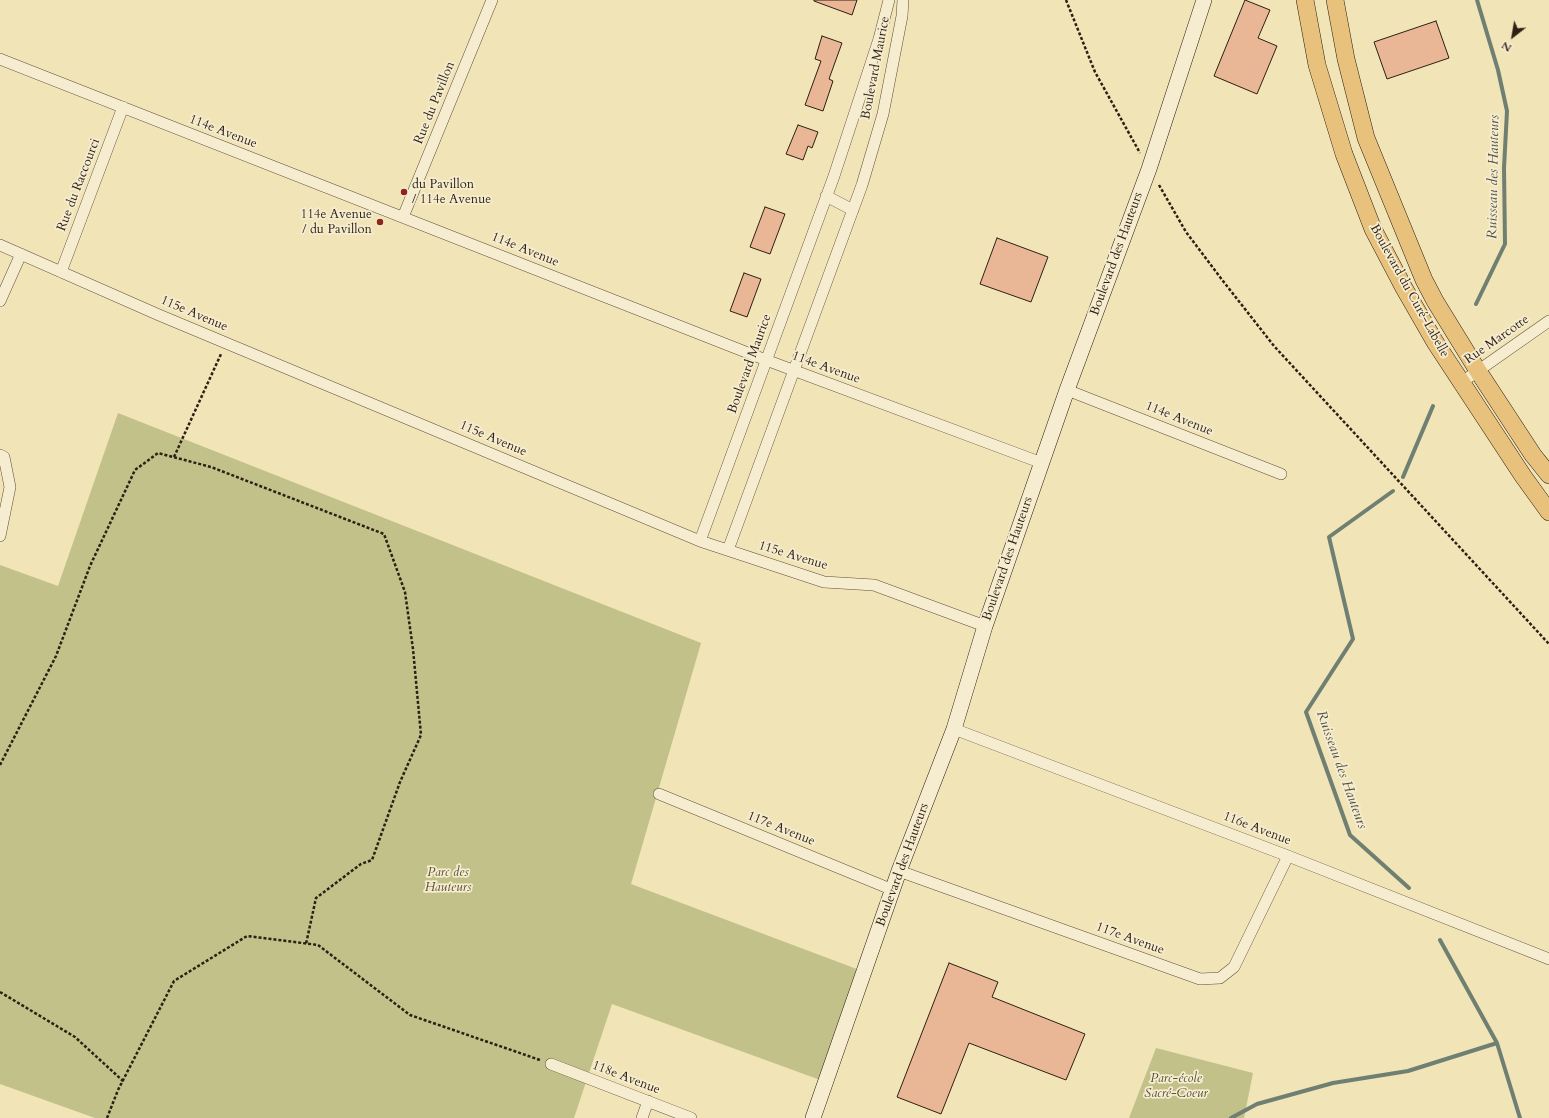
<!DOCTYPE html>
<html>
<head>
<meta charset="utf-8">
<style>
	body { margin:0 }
	#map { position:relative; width:1549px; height:1118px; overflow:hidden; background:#f1e4b7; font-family:Cardo,serif }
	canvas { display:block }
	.north { position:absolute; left:1493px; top:16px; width:40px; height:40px; -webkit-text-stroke:3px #f6edd0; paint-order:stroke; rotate:211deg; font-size:11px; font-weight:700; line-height:16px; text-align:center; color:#2d1f13 }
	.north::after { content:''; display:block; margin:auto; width:14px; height:18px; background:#2d1f13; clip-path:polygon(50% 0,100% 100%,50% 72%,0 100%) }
</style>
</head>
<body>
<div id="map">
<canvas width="1549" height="1118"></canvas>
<div class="north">N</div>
</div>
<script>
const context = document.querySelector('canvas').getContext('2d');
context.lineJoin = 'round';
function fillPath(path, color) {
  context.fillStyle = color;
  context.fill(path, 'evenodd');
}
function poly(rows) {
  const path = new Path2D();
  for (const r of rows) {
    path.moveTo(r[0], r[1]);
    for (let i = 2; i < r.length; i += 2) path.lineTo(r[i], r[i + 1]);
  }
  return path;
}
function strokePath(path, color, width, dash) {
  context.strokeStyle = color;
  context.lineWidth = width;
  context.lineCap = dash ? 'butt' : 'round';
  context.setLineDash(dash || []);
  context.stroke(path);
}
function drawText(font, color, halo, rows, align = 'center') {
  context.font = font + ' Cardo,serif';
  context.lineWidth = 3.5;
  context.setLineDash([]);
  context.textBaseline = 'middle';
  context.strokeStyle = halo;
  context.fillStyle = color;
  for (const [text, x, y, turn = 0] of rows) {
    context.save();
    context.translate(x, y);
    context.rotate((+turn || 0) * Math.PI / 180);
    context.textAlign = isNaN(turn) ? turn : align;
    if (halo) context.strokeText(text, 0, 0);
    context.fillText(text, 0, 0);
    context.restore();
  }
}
const green = poly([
	[118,413,701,643,631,884,862,971,823,1081,612,1004,574,1118,95,1118,0,1084,0,565,58,586],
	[1156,1048,1253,1073,1244,1118,1129,1118]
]);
const stream = poly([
	[1476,304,1505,244,1504,168,1507,111,1498,70,1477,0],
	[1403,477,1433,406],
	[1393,491,1329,537,1353,639,1306,712,1350,835,1409,888],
	[1440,940,1497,1043,1520,1118],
	[1231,1118,1257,1104,1333,1083,1408,1071,1497,1043]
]);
const building = poly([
	[814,0,857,0,852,15,814,1,814,0],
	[1245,0,1270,10,1258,38,1277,46,1257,94,1214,76,1245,0],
	[1436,21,1449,58,1387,79,1374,42,1436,21],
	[822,36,842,43,829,79,833,81,823,111,805,105,821,61,815,59,822,36],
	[798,125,818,132,812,148,808,146,803,160,786,154,798,125],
	[765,207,785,214,770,254,750,247,765,207],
	[997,238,1048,257,1031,302,980,284,997,238],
	[744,273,761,279,747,317,730,311,744,273],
	[949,963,998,982,992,997,1085,1034,1066,1080,969,1043,941,1114,897,1097,949,963]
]);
const path = poly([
	[1066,0,1095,72,1140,153],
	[1159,185,1186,232,1223,281,1274,346,1549,644],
	[174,457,221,354],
	[0,765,56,656,90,566,135,470,158,453,211,467,384,534,405,592,413,649,421,735,400,782,372,860,361,864,316,898,306,944],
	[0,992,75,1037,123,1081],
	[107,1118,118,1090,174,981,247,936,318,945,410,1015,540,1060]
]);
const street = poly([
	[0,59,766,360,1042,463],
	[826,196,853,210],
	[403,217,492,0],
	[0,245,159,315,700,541,824,582,874,585,985,626],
	[61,272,123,107],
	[0,301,21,254],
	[1462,382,1549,321],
	[1067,390,1281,474],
	[0,455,4,457,10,487,0,536],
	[700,541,834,176,879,39,889,0],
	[728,550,862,185,883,114,902,16,903,0],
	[954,729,1288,856,1549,959],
	[659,794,893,890],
	[899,871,1200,979,1220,978,1234,967,1288,856],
	[551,1064,691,1118],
	[642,1118,648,1101]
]);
const secondary = poly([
	[813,1118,899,871,954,729,985,626,1067,390,1149,169,1204,0]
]);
const primary = poly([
	[1305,0,1317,65,1344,154,1373,229,1404,288,1435,342,1523,476,1549,512],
	[1335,0,1346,59,1366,138,1424,280,1435,301,1478,371,1533,455,1549,475]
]);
const markers = [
	[404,192,4,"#8f2418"],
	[380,222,4,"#8f2418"]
];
const streetNames = [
	["Boulevard Maurice",876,68,-79],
	["Rue du Pavillon",435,103,-68],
	["114e Avenue",223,132,21],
	["Rue du Raccourci",79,185,-69],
	["114e Avenue",525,250,22],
	["Boulevard des Hauteurs",1117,254,-70],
	["Boulevard du Curé-Labelle",1409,291,61],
	["115e Avenue",194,314,23],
	["Rue Marcotte",1497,340,-35],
	["Boulevard Maurice",750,364,-70],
	["114e Avenue",826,368,20],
	["114e Avenue",1179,419,22],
	["115e Avenue",493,439,23],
	["115e Avenue",793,556,17],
	["Boulevard des Hauteurs",1008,559,-71],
	["117e Avenue",781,829,22],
	["116e Avenue",1257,829,21],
	["Boulevard des Hauteurs",903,865,-70],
	["117e Avenue",1130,939,20],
	["118e Avenue",626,1078,21]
];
const poiNames = [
	["du Pavillon",412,185],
	["/ 114e Avenue",412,200],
	["114e Avenue",372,215,"right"],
	["/ du Pavillon",372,230,"right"]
];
const parkNames = [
	["Parc des",448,873],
	["Hauteurs",448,888],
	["Parc-école",1176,1079],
	["Sacré-Coeur",1176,1094]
];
const waterNames = [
	["Ruisseau des Hauteurs",1494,177,-89],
	["Ruisseau des Hauteurs",1341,770,70]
];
fillPath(green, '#c2c189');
strokePath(stream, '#6f7f71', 4);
fillPath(building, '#e9b696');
strokePath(building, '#2d1f13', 1);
strokePath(street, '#5e503c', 12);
strokePath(secondary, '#2d1f13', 16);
strokePath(primary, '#2d1f13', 18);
strokePath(path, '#2d1f13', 2.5, [3, 2]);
strokePath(street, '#f6edd0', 11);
strokePath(secondary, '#f6edd0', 15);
strokePath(primary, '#e8c27c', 17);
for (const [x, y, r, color] of markers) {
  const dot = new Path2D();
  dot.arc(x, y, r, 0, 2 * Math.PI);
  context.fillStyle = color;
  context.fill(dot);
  strokePath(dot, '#f6edd0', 1.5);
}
drawText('13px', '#2d1f13', '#f6edd0', streetNames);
drawText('13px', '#2d1f13', '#f6edd0', poiNames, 'left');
drawText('italic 13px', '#5a5036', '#f6edd0', parkNames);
drawText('italic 14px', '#4e4f42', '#f6edd0', waterNames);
</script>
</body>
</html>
